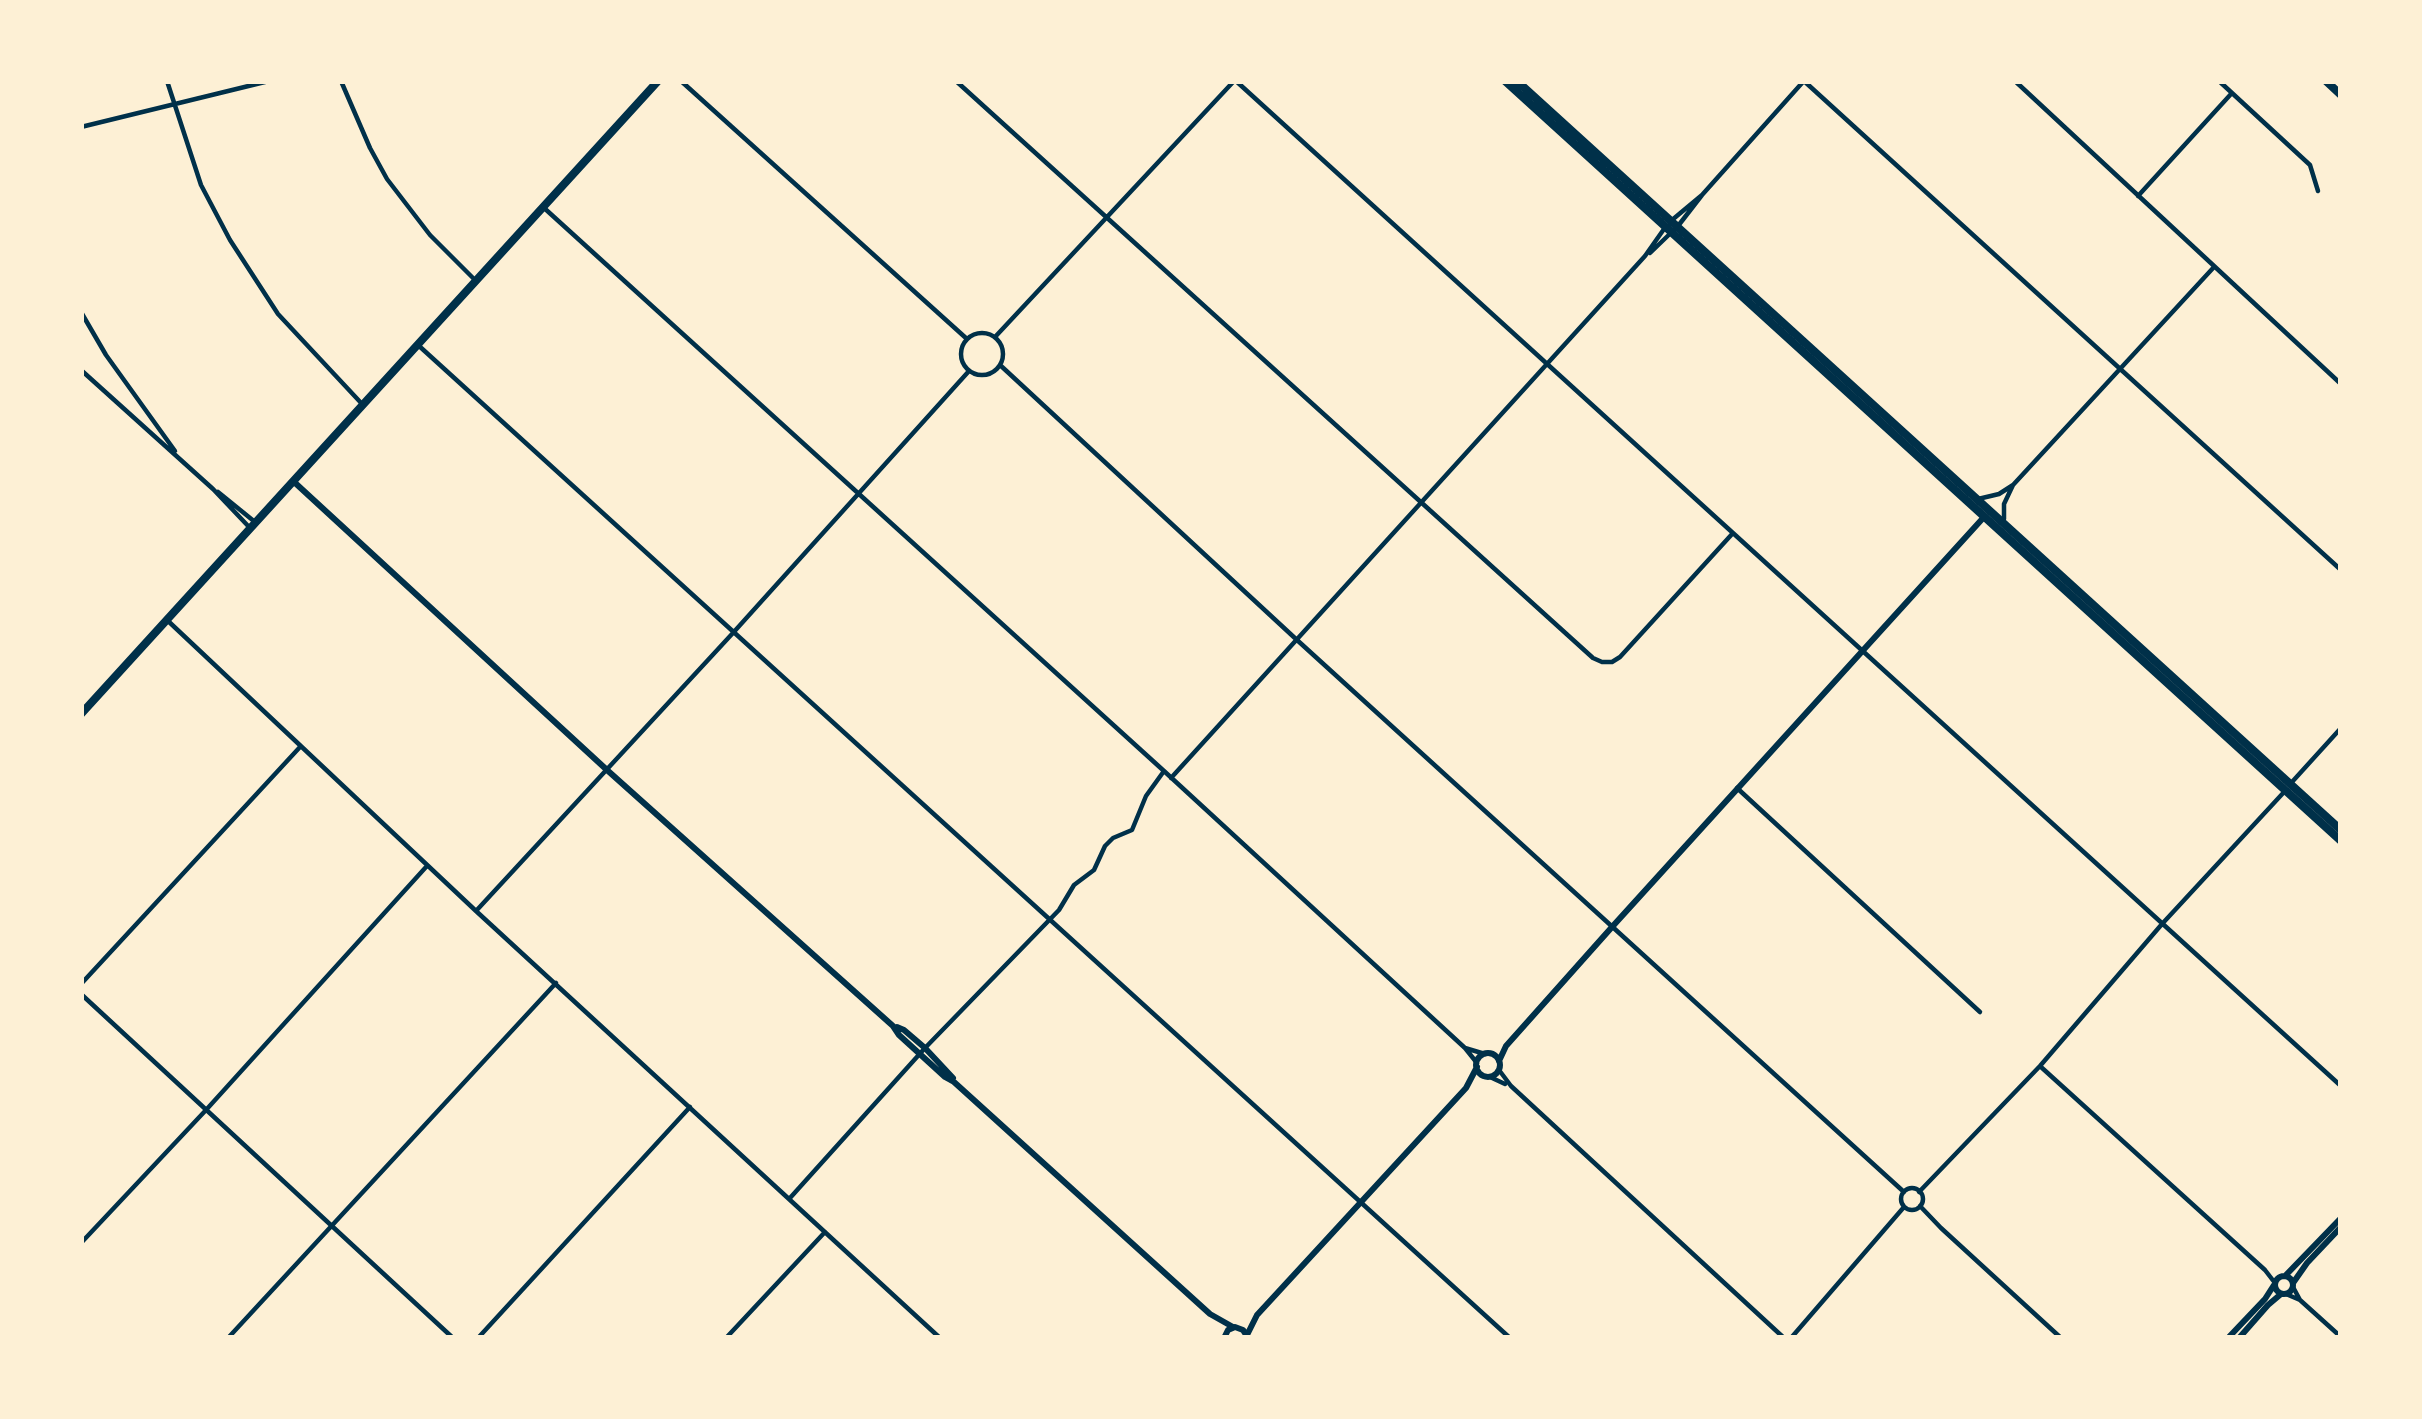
<!DOCTYPE html>
<html>
<head>
<meta charset="utf-8">
<style>
	body { margin:0 }
	#map { position:relative; width:2422px; height:1419px; overflow:hidden; background:#fdf0d5; font-family:"Alegreya Sans",sans-serif }
	canvas { display:block }
	.frame { position:absolute; inset:0; border:84px solid #fdf0d5; pointer-events:none }
</style>
</head>
<body>
<div id="map">
<canvas width="2422" height="1419"></canvas>
<div class="frame"></div>
</div>
<script>
const context = document.querySelector('canvas').getContext('2d');
context.lineJoin = 'round';
function poly(rows) {
  const path = new Path2D();
  for (const r of rows) {
    if (r.length === 3) {
      path.moveTo(r[0] + r[2], r[1]);
      path.arc(r[0], r[1], r[2], 0, 2 * Math.PI);
      continue;
    }
    path.moveTo(r[0], r[1]);
    for (let i = 2; i < r.length; i += 2) path.lineTo(r[i], r[i + 1]);
  }
  return path;
}
function strokePath(path, color, width, dash) {
  context.strokeStyle = color;
  context.lineWidth = width;
  context.lineCap = dash ? 'butt' : 'round';
  context.setLineDash(dash || []);
  context.stroke(path);
}
const minor = poly([
	[167,81,201,185,230,240,278,314,363,405],
	[341,81,370,148,387,179,430,235,476,281],
	[681,81,967,339],
	[956,81,1593,658,1602,662,1612,662,1620,657,1733,533],
	[1236,81,2341,1086],
	[1804,81,2341,570],
	[2015,81,2341,384],
	[2219,81,2310,165,2318,191],
	[81,127,269,81],
	[2138,196,2231,94],
	[543,207,1164,771,1465,1048,1477,1063],
	[1672,220,1702,195],
	[1650,253,1678,226,1702,195,1802,83],
	[81,312,106,355,175,451],
	[982,354,21],
	[995,337,1234,81],
	[418,345,1510,1338],
	[1000,365,1297,640,1904,1192],
	[81,370,213,489,250,528],
	[218,492,255,522],
	[1978,499,1999,494,2013,485,2214,267],
	[2004,519,2004,504,2013,485],
	[167,620,476,911,940,1338],
	[1171,778,1645,256,1664,229],
	[2292,782,2341,728],
	[1737,788,1980,1012],
	[476,911,732,634,969,371],
	[81,984,300,747],
	[81,994,453,1338],
	[1465,1048,1485,1054],
	[2041,1067,2265,1270,2275,1283],
	[1499,1070,1511,1086,1784,1338],
	[1490,1077,1505,1084],
	[1912,1199,11],
	[1919,1192,2040,1066,2162,924,2285,791],
	[790,1198,925,1048,1059,910,1074,885,1094,870,1105,846,1113,838,1132,830,1146,796,1164,771],
	[1920,1206,1941,1228,2061,1338],
	[81,1243,206,1110,426,867],
	[2293,1287,2300,1300],
	[2286,1294,2300,1300,2341,1337],
	[228,1338,556,983],
	[478,1338,690,1107],
	[726,1338,825,1232],
	[1791,1338,1904,1207]
]);
const tertiary = poly([
	[293,481,607,770,893,1026,899,1035,945,1077,954,1082,1210,1314,1233,1327],
	[897,1027,904,1030,925,1048,953,1078]
]);
const secondary = poly([
	[1488,1065,12],
	[1499,1061,1506,1046,1612,927,1984,517],
	[2284,1285,9],
	[2285,1276,2341,1218],
	[2293,1283,2307,1263,2341,1227],
	[1247,1335,1257,1315,1466,1088,1477,1067],
	[1224,1338,1228,1330,1235,1327,1243,1330,1247,1336],
	[2228,1338,2265,1299,2274,1285],
	[2239,1338,2268,1305,2281,1294]
]);
const primary = poly([
	[1505,81,2341,841],
	[1517,81,2341,830],
	[81,714,658,81]
]);
const trunk = poly([
	[2326,81,2341,95]
]);
strokePath(minor, '#003049', 4.5);
strokePath(tertiary, '#003049', 6);
strokePath(secondary, '#003049', 6);
strokePath(primary, '#003049', 8);
strokePath(trunk, '#003049', 8);
</script>
</body>
</html>
